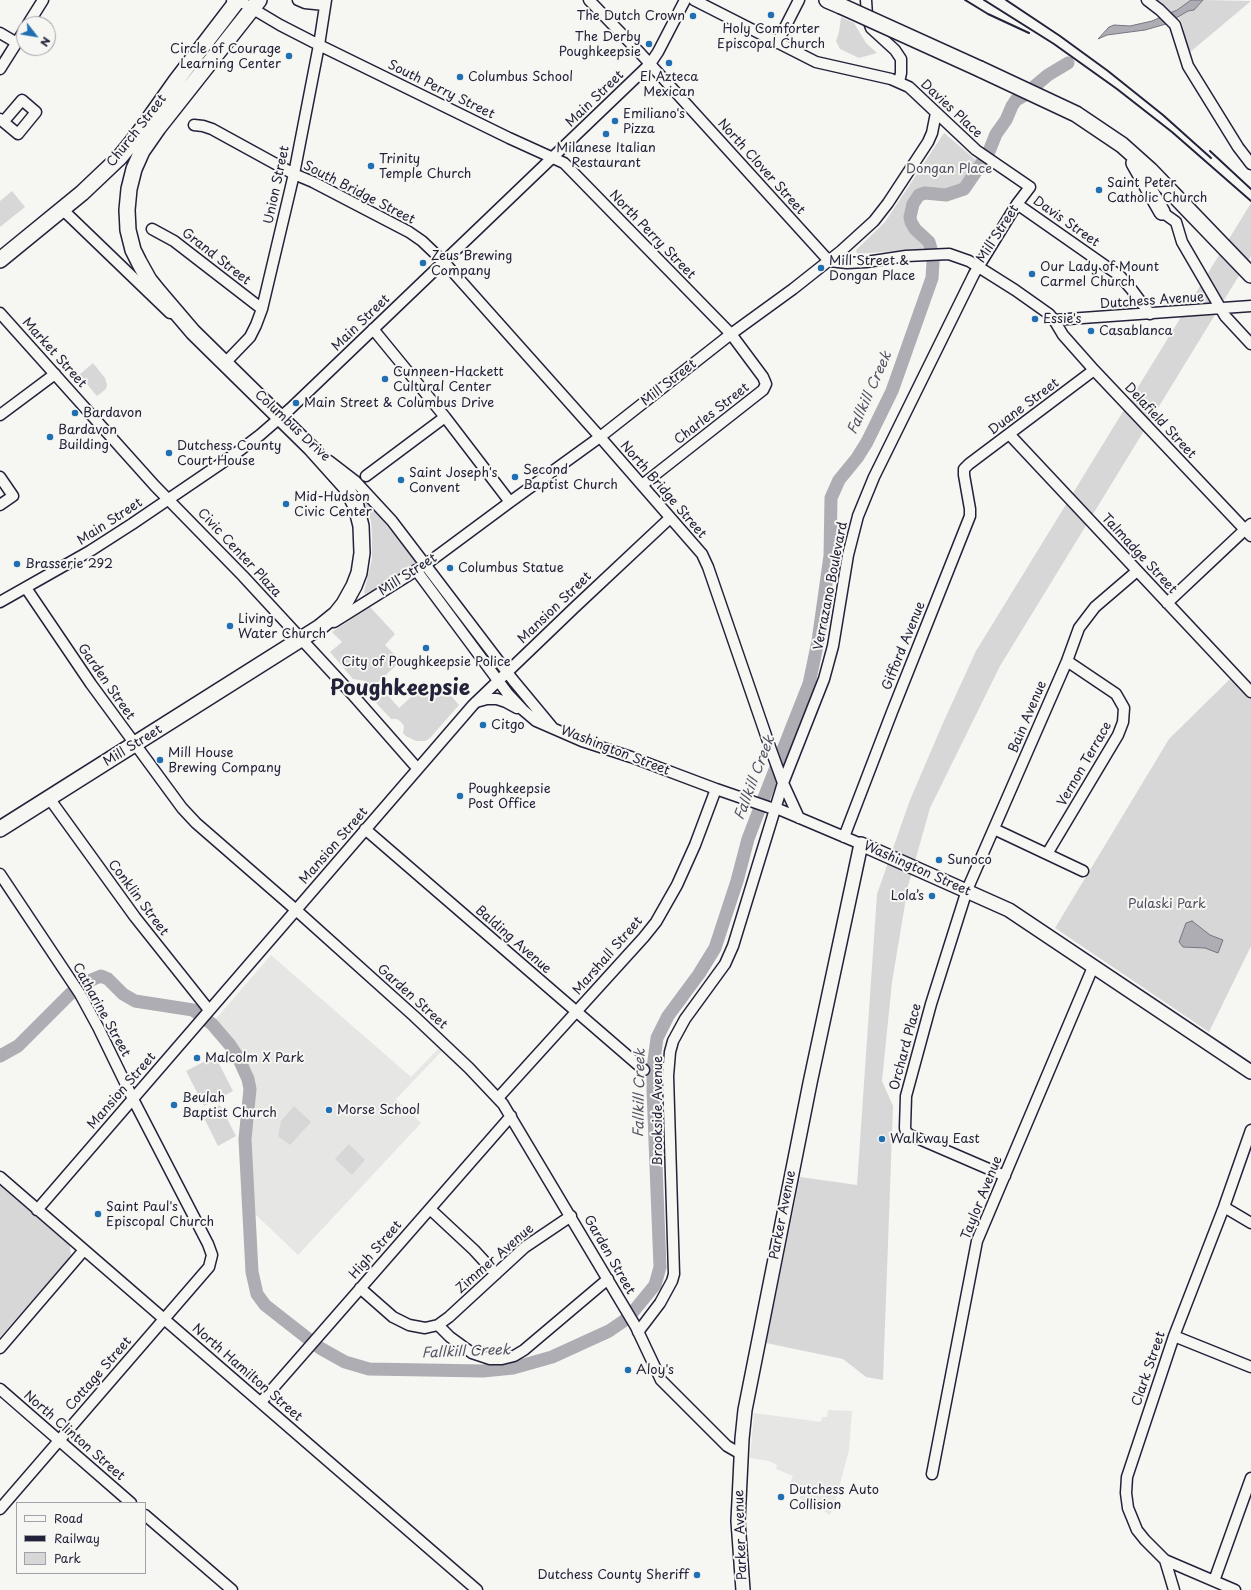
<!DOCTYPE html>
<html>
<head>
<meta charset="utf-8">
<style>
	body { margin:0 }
	#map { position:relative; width:1251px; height:1590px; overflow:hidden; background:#f6f6f2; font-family:"Playpen Sans",sans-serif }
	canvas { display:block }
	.legend { position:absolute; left:16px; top:1502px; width:130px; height:72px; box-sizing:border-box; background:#f6f6f2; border:1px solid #a1a1a9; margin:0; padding:5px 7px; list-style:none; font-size:12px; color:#22223b }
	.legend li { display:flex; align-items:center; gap:8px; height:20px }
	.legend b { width:20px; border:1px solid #a1a1a9 }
	.north { position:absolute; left:16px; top:16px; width:40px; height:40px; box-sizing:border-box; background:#f6f6f2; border:1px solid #a1a1a9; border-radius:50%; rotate:121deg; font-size:11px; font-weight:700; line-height:16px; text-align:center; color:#22223b }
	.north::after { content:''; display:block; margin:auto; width:14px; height:18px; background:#1f6fb2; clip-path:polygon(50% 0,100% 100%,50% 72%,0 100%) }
</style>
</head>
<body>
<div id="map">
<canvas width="1251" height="1590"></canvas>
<ul class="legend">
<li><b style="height:5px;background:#f6f6f2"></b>Road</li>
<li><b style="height:5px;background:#22223b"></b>Railway</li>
<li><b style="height:11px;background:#d7d7d7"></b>Park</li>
</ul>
<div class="north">N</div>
</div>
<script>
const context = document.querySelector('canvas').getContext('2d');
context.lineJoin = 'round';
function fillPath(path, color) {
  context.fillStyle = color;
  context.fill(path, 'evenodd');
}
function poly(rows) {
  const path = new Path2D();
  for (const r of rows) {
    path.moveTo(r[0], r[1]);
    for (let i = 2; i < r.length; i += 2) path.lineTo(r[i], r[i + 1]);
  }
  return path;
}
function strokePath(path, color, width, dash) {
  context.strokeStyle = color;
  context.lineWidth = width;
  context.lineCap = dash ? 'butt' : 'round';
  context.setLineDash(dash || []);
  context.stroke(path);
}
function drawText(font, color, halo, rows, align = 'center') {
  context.font = font + ' "Playpen Sans",sans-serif';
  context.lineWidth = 4;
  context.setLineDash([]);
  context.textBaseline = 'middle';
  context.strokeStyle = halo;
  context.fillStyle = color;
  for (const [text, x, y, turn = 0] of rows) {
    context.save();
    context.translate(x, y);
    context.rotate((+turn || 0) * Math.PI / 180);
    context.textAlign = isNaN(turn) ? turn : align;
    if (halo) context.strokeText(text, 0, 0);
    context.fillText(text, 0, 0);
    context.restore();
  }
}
const built = poly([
	[271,955,411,1077,439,1048,442,1051,396,1099,421,1123,298,1255,253,1212,248,1138,253,1100,253,1089,251,1078,241,1055,233,1042,215,1020],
	[828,1410,852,1411,849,1450,836,1499,830,1515,810,1502,799,1499,801,1494,788,1487,793,1476,776,1469,777,1465,769,1461,750,1458,754,1413,821,1422,822,1417,827,1417]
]);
const green = poly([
	[1155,0,1191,0,1171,13],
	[1203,0,1251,1,1189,53,1182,23,1178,17,1188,11,1194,10],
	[841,17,854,23,866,43,877,53,859,58,840,49,836,41,839,32],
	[944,133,981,164,964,189,958,192,941,195,925,193,919,195,916,199,911,211,911,222,915,229,929,242,931,248,857,254,856,250,885,222],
	[12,191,25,207,0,227,0,201],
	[1251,203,1251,256,1000,666,930,808,908,886,892,982,882,1081,893,1106,883,1380,866,1377,843,1359,766,1343,800,1177,857,1185,877,894,910,800,943,723,976,651],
	[93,363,105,378,107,385,106,389,97,396,79,375],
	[355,486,415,561,418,565,399,578,365,594,364,592,372,559,372,535,371,521,365,503],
	[370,607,395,634,385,645,401,661,377,683,399,708,424,685,436,698,445,689,459,705,430,738,425,741,416,741,406,736,403,733,404,726,401,722,397,719,391,719,367,693,366,681,353,679,330,652,342,642,332,632],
	[1232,677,1251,696,1251,946,1209,1032,1055,928,1169,739],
	[215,1056,233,1091,204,1106,186,1071],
	[220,1105,236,1136,218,1146,202,1114],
	[294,1106,311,1122,290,1145,278,1136,281,1121],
	[349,1144,365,1160,352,1175,335,1159],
	[0,1185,70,1246,71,1256,0,1337]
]);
const water = poly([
	[1191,0,1203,0,1194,10,1188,11,1166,24,1145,30,1107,35,1098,39,1109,27,1114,25,1130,26,1152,21,1177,10,1191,0],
	[1192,921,1210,935,1223,940,1218,953,1205,948,1183,947,1179,942,1186,923,1192,921]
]);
const river = poly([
	[0,1056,18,1046,70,994,91,980,101,976,108,979,123,994,135,1001,193,1010,212,1024,230,1045,238,1057,248,1079,250,1089,245,1139,252,1272,257,1294,265,1305,320,1348,345,1362,369,1369,483,1371,513,1368,552,1357,609,1331,628,1318,655,1285,660,1267,653,1090,653,1068,657,1038,668,1016,699,974,715,948,737,881,748,839,756,818,809,684,818,641,830,556,831,498,839,480,857,458,867,442,892,391,932,278,933,262,932,252,929,242,915,229,911,222,910,217,913,204,919,195,925,193,946,195,964,189,988,154,996,134,1006,120,1012,106,1016,100,1023,96,1048,75,1068,63]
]);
const minor = poly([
	[232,0,238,0,280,25,319,45,509,138,564,163,731,334,763,377,766,384,763,390,642,485],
	[298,0,305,3,325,5],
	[589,0,641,54,829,261,847,263,866,262,906,256,949,254,969,261,1015,290,1049,314,1054,320,1063,335,1094,370,1251,536],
	[866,0,867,16,871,28,895,50,901,59,901,73,899,82],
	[1147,0,1160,10,1175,25,1188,66,1238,147,1251,164],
	[28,24,43,0],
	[0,33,17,43],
	[777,43,799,0],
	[0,69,24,31],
	[0,119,18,134,36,112,22,100,4,121],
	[194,125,203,126,212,129,294,174,313,182,409,232,422,241,444,262,600,437,702,554,708,567,771,750,783,783,799,818],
	[1017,204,1120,276,1132,290,1150,314],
	[62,209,170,313],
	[1162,212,1176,222,1182,242,1225,316,1251,344],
	[152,229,174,241,262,309],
	[0,313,155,486,243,576,352,694,417,768],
	[1054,320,1251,306],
	[373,329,445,417,510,502],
	[225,363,250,337,256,325,262,309,294,174,319,45,326,0],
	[0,415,55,374],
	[1009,434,1251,692],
	[329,461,355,481,392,521,513,680,552,727],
	[366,476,445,417],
	[0,477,13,496,0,505],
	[416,570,508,694,523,710,536,721,582,741,631,757,716,789,771,808,776,808,861,844],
	[26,588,91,684,182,808,196,823,296,910,414,1016,469,1068,503,1104,636,1327,661,1380,727,1446,741,1454],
	[0,602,90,551,132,524,235,454,260,435,290,409,650,64,658,52,685,0],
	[1167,603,1251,524],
	[334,622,425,565,510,502,600,437,731,334,793,289,841,251,874,221,888,203,928,142,932,133,936,113],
	[476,702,487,699,497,699,506,702,517,708],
	[49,798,135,917,209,1010],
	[365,829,644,1070],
	[994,829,1083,871],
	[844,837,892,712,970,516,970,509,964,475,964,469,969,464,1094,370],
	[1047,854,1118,735,1123,722,1124,708,1116,694,1067,661],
	[0,874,80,994,98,1027,133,1099,208,1244,212,1255,209,1267,0,1509],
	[498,1098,644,937,656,922,677,885,695,845,716,789],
	[1005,1176,910,1135,906,1132,905,1128,906,1096,931,1004,967,890,1067,661,1079,628,1095,607,1137,571],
	[0,1177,477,1590],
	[1224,1207,1251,1223],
	[430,1209,474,1250,496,1274],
	[37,1210,473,705,574,608,670,518],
	[360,1288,393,1317,409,1325,425,1328,438,1325,449,1317,525,1247,571,1216],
	[438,1325,450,1337,472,1353,490,1359,502,1359,514,1356,524,1350,608,1279],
	[638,1332,660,1303,672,1281,674,1274,668,1076,670,1052,673,1041,685,1019,725,964,733,946,783,783,824,679,833,646,848,555,858,516,874,477,974,274,1017,204,1030,187,976,150,909,87,891,79,816,62,694,0],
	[1174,1336,1251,1367],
	[0,1348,84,1250],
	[0,1389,131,1503],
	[261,1402,511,1116],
	[932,1474,977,1241,1093,967],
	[145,1515,232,1590],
	[1165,1560,1174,1590],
	[1214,1581,1251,1478],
	[1235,1590,1165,1560,1145,1540,1137,1530,1128,1508,1126,1493,1127,1477,1174,1336,1224,1207,1251,1130]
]);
const major = poly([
	[743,1590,738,1521,742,1439,745,1410,810,1083,861,844,1009,910,1251,1072]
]);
const highway = poly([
	[827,0,841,6],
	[980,69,1076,114,1122,145,1150,170,1251,275],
	[1134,163,1162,212],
	[0,260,82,193,120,157,137,136,176,81,238,0],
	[0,829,320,627,336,614,344,604,354,586,359,573,362,553,361,526,356,506,346,487,311,448,193,332,158,291,149,280,139,262,133,250,128,230,127,210,129,189,134,169,142,151,158,128,259,0]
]);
const rail = poly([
	[965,0,988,14,1029,33],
	[984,0,1054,44,1117,89,1172,132,1251,201],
	[1006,0,1060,36,1108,71,1163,115,1211,158],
	[1210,151,1251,189]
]);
const highwayBridge = poly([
	[841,6,980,69]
]);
const markers = [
	[771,15,4,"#1f6fb2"],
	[693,16,4,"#1f6fb2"],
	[649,44,4,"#1f6fb2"],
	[289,56,4,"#1f6fb2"],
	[669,63,4,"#1f6fb2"],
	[460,77,4,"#1f6fb2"],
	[615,121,4,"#1f6fb2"],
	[606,134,4,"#1f6fb2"],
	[371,166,4,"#1f6fb2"],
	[1099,190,4,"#1f6fb2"],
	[423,263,4,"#1f6fb2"],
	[821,268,4,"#1f6fb2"],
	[1032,274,4,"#1f6fb2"],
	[1035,319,4,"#1f6fb2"],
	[1091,331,4,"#1f6fb2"],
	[385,379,4,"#1f6fb2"],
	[296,403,4,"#1f6fb2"],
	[75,413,4,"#1f6fb2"],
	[50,437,4,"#1f6fb2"],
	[169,453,4,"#1f6fb2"],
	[515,477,4,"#1f6fb2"],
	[401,480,4,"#1f6fb2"],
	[286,504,4,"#1f6fb2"],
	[17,564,4,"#1f6fb2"],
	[450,568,4,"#1f6fb2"],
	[230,626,4,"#1f6fb2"],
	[426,648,4,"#1f6fb2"],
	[483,725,4,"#1f6fb2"],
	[160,760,4,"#1f6fb2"],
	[460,796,4,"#1f6fb2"],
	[939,860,4,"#1f6fb2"],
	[932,896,4,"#1f6fb2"],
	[197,1058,4,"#1f6fb2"],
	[174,1105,4,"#1f6fb2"],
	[329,1110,4,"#1f6fb2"],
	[882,1139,4,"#1f6fb2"],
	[98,1214,4,"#1f6fb2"],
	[628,1370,4,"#1f6fb2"],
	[781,1497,4,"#1f6fb2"],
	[697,1575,4,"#1f6fb2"]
];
const poiNames = [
	["The Dutch Crown",685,16,"right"],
	["Holy Comforter",771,29,"center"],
	["Episcopal Church",771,44,"center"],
	["The Derby",641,37,"right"],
	["Poughkeepsie",641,52,"right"],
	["Circle of Courage",281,49,"right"],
	["Learning Center",281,64,"right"],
	["Columbus School",468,77],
	["El Azteca",669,77,"center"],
	["Mexican",669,92,"center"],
	["Emiliano's",623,114],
	["Pizza",623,129],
	["Milanese Italian",606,148,"center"],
	["Restaurant",606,163,"center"],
	["Trinity",379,159],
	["Temple Church",379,174],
	["Saint Peter",1107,183],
	["Catholic Church",1107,198],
	["Zeus Brewing",431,256],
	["Company",431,271],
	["Mill Street &",829,261],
	["Dongan Place",829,276],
	["Our Lady of Mount",1040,267],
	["Carmel Church",1040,282],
	["Essie's",1043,319],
	["Casablanca",1099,331],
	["Cunneen-Hackett",393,372],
	["Cultural Center",393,387],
	["Main Street & Columbus Drive",304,403],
	["Bardavon",83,413],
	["Bardavon",58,430],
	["Building",58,445],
	["Dutchess County",177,446],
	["Court House",177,461],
	["Second",523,470],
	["Baptist Church",523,485],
	["Saint Joseph's",409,473],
	["Convent",409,488],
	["Mid-Hudson",294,497],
	["Civic Center",294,512],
	["Brasserie 292",25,564],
	["Columbus Statue",458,568],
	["Living",238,619],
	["Water Church",238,634],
	["City of Poughkeepsie Police",426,662,"center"],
	["Citgo",491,725],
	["Mill House",168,753],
	["Brewing Company",168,768],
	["Poughkeepsie",468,789],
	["Post Office",468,804],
	["Sunoco",947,860],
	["Lola’s",924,896,"right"],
	["Malcolm X Park",205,1058],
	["Beulah",182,1098],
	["Baptist Church",182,1113],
	["Morse School",337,1110],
	["Walkway East",890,1139],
	["Saint Paul's",106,1207],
	["Episcopal Church",106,1222],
	["Aloy's",636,1370],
	["Dutchess Auto",789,1490],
	["Collision",789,1505],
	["Dutchess County Sheriff",689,1575,"right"]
];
const streetNames = [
	["South Perry Street",441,90,26],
	["Main Street",595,99,-44],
	["Davies Place",951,109,43],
	["Church Street",137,131,-52],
	["North Clover Street",761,167,48],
	["Union Street",277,185,-78],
	["South Bridge Street",359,193,27],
	["Davis Street",1066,222,35],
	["Mill Street",998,234,-57],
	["North Perry Street",652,235,46],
	["Grand Street",216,257,38],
	["Dutchess Avenue",1152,301,-4],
	["Main Street",361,323,-44],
	["Market Street",54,353,48],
	["Mill Street",669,383,-38],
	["Duane Street",1024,407,-37],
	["Charles Street",712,414,-38],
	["Delafield Street",1160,421,47],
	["Columbus Drive",292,426,43],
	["North Bridge Street",663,490,49],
	["Main Street",110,522,-33],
	["Civic Center Plaza",239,553,47],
	["Talmadge Street",1139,554,47],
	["Mill Street",408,575,-33],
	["Verrazano Boulevard",831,586,-79],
	["Mansion Street",555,608,-44],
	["Gifford Avenue",904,646,-68],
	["Garden Street",106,682,55],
	["Bain Avenue",1028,717,-67],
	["Mill Street",133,746,-32],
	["Washington Street",615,751,21],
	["Vernon Terrace",1085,764,-60],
	["Mansion Street",334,846,-49],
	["Washington Street",917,869,24],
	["Conklin Street",138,898,53],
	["Balding Avenue",513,940,41],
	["Marshall Street",608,956,-49],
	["Garden Street",412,997,42],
	["Catharine Street",101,1010,61],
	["Orchard Place",906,1047,-75],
	["Mansion Street",122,1091,-49],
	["Brookside Avenue",658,1111,-90],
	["Taylor Avenue",982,1198,-68],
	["Parker Avenue",783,1215,-79],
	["High Street",376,1250,-49],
	["Garden Street",609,1255,60],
	["Zimmer Avenue",495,1259,-41],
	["Clark Street",1149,1369,-71],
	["North Hamilton Street",247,1373,41],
	["Cottage Street",99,1374,-49],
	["North Clinton Street",74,1436,41],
	["Parker Avenue",741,1535,-92]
];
const parkNames = [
	["Dongan Place",949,169],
	["Pulaski Park",1167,904]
];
const waterNames = [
	["Fallkill Creek",870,393,-66],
	["Fallkill Creek",755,778,-69],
	["Fallkill Creek",640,1093,-89],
	["Fallkill Creek",466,1352,-2]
];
const townNames = [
	["Poughkeepsie",400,689]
];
fillPath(built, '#e6e6e4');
fillPath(green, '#d7d7d7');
fillPath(water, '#adadb3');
strokePath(water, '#757583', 1);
strokePath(river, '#adadb3', 13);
strokePath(minor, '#22223b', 13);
strokePath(major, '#22223b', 16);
strokePath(highway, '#22223b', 18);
strokePath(minor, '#f6f6f2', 10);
strokePath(major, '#f6f6f2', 13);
strokePath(highway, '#f6f6f2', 15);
strokePath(rail, '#22223b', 2);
strokePath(highwayBridge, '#22223b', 18, []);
strokePath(highwayBridge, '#f6f6f2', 15);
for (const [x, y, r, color] of markers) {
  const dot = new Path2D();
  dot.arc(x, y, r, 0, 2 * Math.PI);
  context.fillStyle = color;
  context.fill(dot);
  strokePath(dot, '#f6f6f2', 1.5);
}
drawText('13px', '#22223b', '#f6f6f2', poiNames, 'left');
drawText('13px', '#22223b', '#f6f6f2', streetNames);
drawText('13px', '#4f4f62', '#f6f6f2', parkNames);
drawText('italic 14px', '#535365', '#f6f6f2', waterNames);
drawText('bold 21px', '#22223b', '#f6f6f2', townNames);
</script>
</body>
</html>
